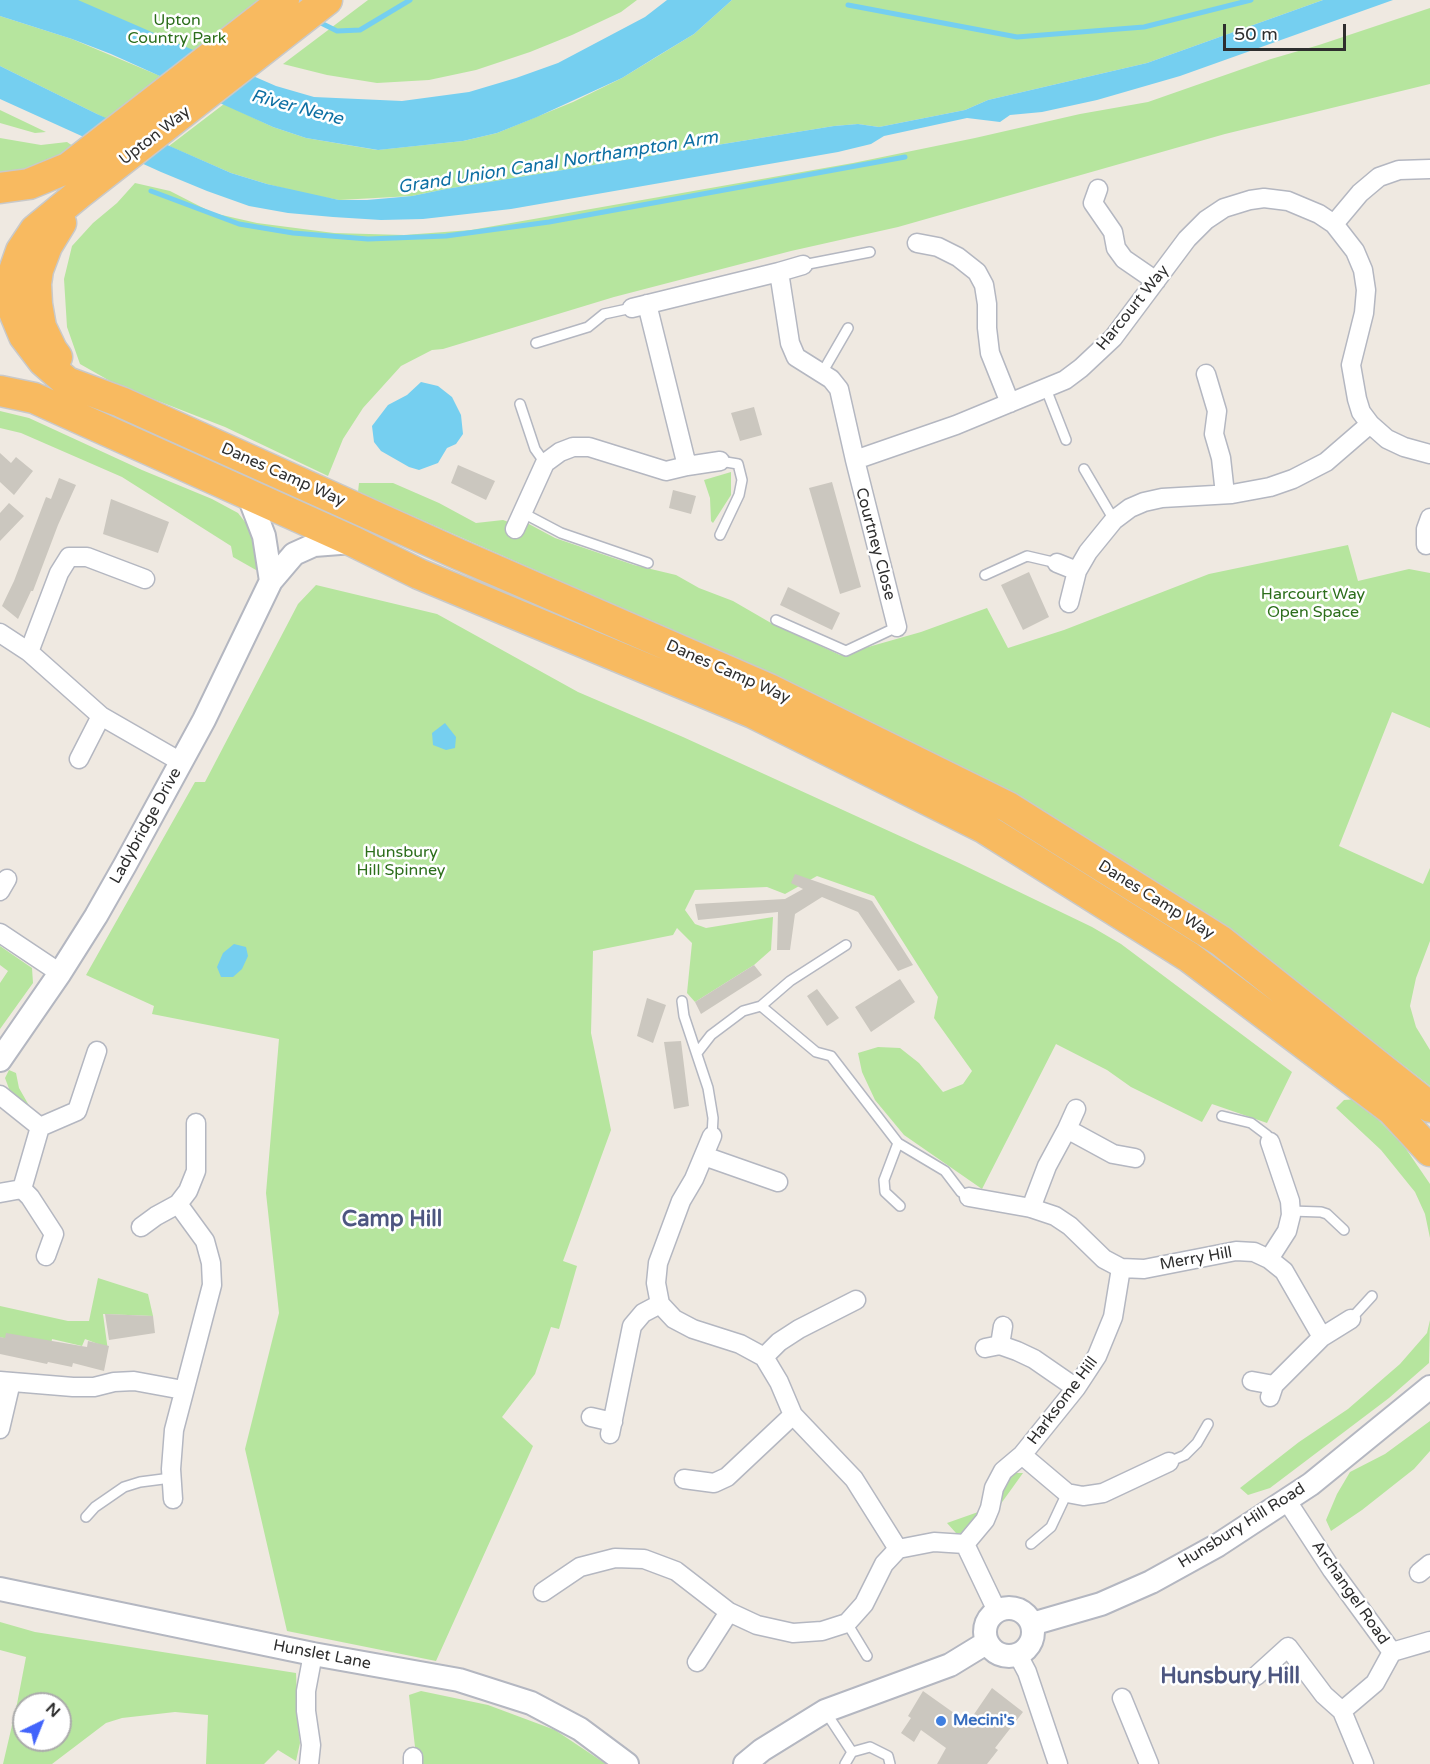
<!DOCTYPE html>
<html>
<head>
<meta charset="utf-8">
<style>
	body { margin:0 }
	#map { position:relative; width:1430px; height:1764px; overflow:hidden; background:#efe9e1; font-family:"Varela Round",sans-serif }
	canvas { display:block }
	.north { position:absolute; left:12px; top:1692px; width:60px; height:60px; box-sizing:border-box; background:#fff; border:2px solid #ababab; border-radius:50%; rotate:43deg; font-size:16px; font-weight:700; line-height:24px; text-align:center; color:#2e2e2e }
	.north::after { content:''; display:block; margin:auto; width:21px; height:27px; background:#4264fb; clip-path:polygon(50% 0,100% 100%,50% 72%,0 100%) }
	.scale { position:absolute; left:1223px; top:24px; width:123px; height:27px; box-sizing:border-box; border:3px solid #2e2e2e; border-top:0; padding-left:8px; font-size:18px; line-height:21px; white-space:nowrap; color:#2e2e2e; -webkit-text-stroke:4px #fff; paint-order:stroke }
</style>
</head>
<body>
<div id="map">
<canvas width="1430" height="1764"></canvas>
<div class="north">N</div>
<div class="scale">50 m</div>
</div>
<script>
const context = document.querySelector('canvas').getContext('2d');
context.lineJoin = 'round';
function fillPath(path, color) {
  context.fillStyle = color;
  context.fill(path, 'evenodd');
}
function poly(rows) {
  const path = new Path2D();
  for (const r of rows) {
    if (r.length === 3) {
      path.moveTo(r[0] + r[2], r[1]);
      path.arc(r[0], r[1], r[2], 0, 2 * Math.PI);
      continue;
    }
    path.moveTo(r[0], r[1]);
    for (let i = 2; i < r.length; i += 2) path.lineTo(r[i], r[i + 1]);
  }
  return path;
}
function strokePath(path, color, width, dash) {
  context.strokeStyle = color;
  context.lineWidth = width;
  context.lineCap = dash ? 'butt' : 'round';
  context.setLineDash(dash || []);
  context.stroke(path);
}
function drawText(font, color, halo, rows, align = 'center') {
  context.font = font + ' "Varela Round",sans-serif';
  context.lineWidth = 5;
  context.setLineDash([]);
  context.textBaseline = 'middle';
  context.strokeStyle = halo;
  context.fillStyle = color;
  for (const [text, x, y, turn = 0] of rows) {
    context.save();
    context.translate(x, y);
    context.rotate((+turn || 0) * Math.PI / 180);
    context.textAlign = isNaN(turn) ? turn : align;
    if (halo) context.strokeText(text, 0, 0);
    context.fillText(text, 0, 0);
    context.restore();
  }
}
const green = poly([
	[27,0,263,0,181,65],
	[368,0,637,0,621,12,572,35,530,52,476,70,429,80,377,83,327,75,283,64],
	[732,0,1323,0,1147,63,988,100,965,110,879,127,858,124,834,126,446,189,412,196,339,200,306,194,267,184,231,173,169,146,224,104,273,127,306,138,377,150,463,141,497,133,573,102,622,78,694,34],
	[1430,8,1430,84,1225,134,898,227,791,251,614,297,443,349,432,350,401,366,363,408,343,439,328,476,225,427,117,385,80,364,67,327,64,279,72,246,93,223,117,203,135,183,170,191,213,213,257,223,334,233,404,235,471,230,853,163,975,138,1080,114,1148,102,1271,59,1319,45],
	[0,16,72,39,165,78,109,120,0,66],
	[0,110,46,132,35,133,0,123],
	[0,138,41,145,67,142,76,148,32,171,0,175],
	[0,411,29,418,142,470,212,499,238,513,249,527,260,557,256,570,233,557,231,546,122,477,21,433,0,428],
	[731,472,731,495,713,523,711,521,710,498,704,480],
	[359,483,393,483,439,503,476,523,503,520,523,527,527,523,555,538,634,565,676,575,699,588,733,601,771,623,840,655,921,632,987,608,1008,648,1064,630,1209,574,1348,545,1358,581,1409,569,1430,573,1430,728,1392,712,1339,846,1423,884,1430,868,1430,941,1416,978,1410,1006,1416,1027,1430,1050,1430,1086,1231,932,678,633,358,492],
	[316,585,437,614,578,692,683,737,959,863,1092,927,1121,944,1292,1072,1267,1123,1212,1104,1202,1122,1131,1087,1107,1070,1056,1044,982,1189,904,1135,875,1100,862,1072,858,1053,878,1047,900,1048,919,1063,943,1092,963,1084,972,1071,934,1018,938,997,874,896,817,876,785,894,767,887,695,890,685,910,695,924,706,928,773,917,771,950,754,965,695,1002,687,993,692,943,677,928,673,935,593,951,591,1033,611,1130,563,1261,577,1266,559,1329,551,1327,535,1374,502,1417,533,1446,436,1661,287,1631,245,1449,279,1313,266,1193,279,1039,152,1014,154,1006,86,975,195,782,205,782,298,604],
	[0,946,32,968,33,983,0,1029,0,983,8,971,0,965],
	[9,1070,16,1073,19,1088,31,1109,11,1094,5,1078],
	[1358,1099,1404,1146,1430,1184,1430,1238,1425,1214,1415,1192,1381,1150,1336,1108,1344,1100],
	[98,1278,148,1294,153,1316,103,1314,108,1351,97,1350,98,1344,85,1339,82,1346,52,1339,50,1351,0,1337,0,1306,68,1321,89,1321],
	[1430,1320,1429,1363,1389,1398,1270,1488,1248,1495,1240,1488,1299,1442,1348,1409,1400,1364,1427,1333],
	[1430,1421,1430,1451,1414,1469,1362,1510,1331,1531,1326,1520,1337,1494,1350,1472,1385,1454],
	[1016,1473,1023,1473,1000,1505,999,1498,1005,1484,1011,1476],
	[981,1511,970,1527,961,1533,956,1533,947,1523],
	[0,1622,35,1632,296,1673,298,1725,300,1743,296,1761,278,1750,264,1764,206,1764,208,1715,175,1712,122,1718,106,1723,52,1764,3,1764,17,1704,26,1657,0,1650],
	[24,1704,60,1704,60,1740,24,1740],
	[421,1691,488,1705,555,1730,606,1764,417,1764,409,1695]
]);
const water = poly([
	[0,0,78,0,276,86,314,97,402,101,469,92,516,78,558,63,645,17,667,0,732,0,694,34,656,57,622,78,537,117,497,133,463,141,378,150,306,138,273,127,111,54,72,39,0,16],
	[1323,0,1393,0,1180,76,1097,100,1042,112,1010,115,1000,122,967,118,884,136,871,144,838,152,511,209,423,219,381,220,333,217,288,213,249,206,207,191,161,172,0,99,0,66,97,114,231,173,267,184,339,200,367,200,412,196,446,189,834,126,858,124,879,127,965,110,988,100,1147,63],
	[421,382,438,386,452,397,461,415,463,434,456,444,447,448,438,463,419,470,409,467,381,451,374,442,372,426,388,405,407,395],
	[445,723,456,737,455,748,446,750,433,745,432,733],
	[234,944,246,947,248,956,242,969,233,977,221,977,217,967,223,953]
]);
const stream = poly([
	[848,5,1017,37,1144,27,1251,0],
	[317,21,337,31,360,30,410,0],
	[151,191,239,224,293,233,368,239,446,236,549,222,905,157]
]);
const building = poly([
	[754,407,762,435,740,441,731,413],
	[0,453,11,463,16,457,33,471,14,495,0,482],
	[458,465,495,481,486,500,451,483],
	[59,478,76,485,58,525,33,591,31,591,18,619,2,606,14,581,46,497,51,499],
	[832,482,861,587,840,594,809,488],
	[673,490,696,496,691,514,669,508],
	[111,499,169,522,158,553,103,534],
	[9,503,24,516,0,541,0,513],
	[1029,572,1049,617,1023,630,1001,585],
	[788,587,840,613,832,630,780,605],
	[795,874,872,901,913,965,898,971,858,912,822,897,795,914,790,950,777,950,778,912,698,920,695,904,785,899,803,889,791,883],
	[754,965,762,975,701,1014,695,1002],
	[900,979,915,1002,871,1032,855,1007],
	[817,989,839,1018,827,1026,807,996],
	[647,998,666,1005,653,1043,637,1036],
	[681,1041,689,1106,674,1109,664,1042],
	[105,1314,153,1316,155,1333,109,1340],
	[6,1333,87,1347,88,1341,109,1346,104,1371,73,1363,72,1367,48,1362,47,1364,0,1354,0,1337,5,1338],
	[992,1688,1023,1712,995,1748,998,1750,987,1764,937,1764,946,1748,921,1730,914,1742,901,1733,911,1718,908,1716,923,1691,968,1723]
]);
const service = poly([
	[803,265,870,252],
	[536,343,588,327,604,314,632,308],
	[822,373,848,328],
	[1046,389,1066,440],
	[520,404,535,449,545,463],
	[720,461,738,464,742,480,739,495,720,535],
	[1084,469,1114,520],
	[523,513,561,533,648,563],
	[985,575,1027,556,1057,563],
	[776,620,846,651,897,627],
	[846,945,790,981,761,1006,816,1052,831,1056,898,1143,945,1171,961,1192,969,1197],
	[682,1001,684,1016,708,1088,713,1118,712,1136],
	[697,1053,711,1035,743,1011,761,1006],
	[1222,1116,1251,1123,1267,1135,1270,1142],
	[898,1143,884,1180,885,1192,900,1206],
	[1291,1211,1321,1212,1327,1214,1344,1230],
	[1351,1319,1372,1296],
	[1169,1462,1185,1455,1197,1443,1208,1424],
	[86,1517,95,1507,124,1487,140,1482,171,1478],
	[1031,1544,1051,1527,1067,1493],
	[847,1623,867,1656],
	[825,1711,852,1752],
	[845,1764,852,1752,870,1747,888,1756,890,1764]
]);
const minor = poly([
	[1098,189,1093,203,1113,232,1116,248,1124,259,1156,281],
	[1334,224,1360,193,1379,177,1399,170,1430,169],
	[917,243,938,247,958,257,977,272,984,285,987,304,987,328,990,353,1010,403],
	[803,265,779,272,790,343,796,357,831,379,839,389,855,460,956,425,1065,380,1081,368,1113,338,1187,239,1206,220,1224,208,1250,200,1264,198,1288,201,1319,214,1334,224,1355,251,1363,270,1366,290,1364,313,1351,365,1357,399,1361,412,1370,424,1387,439,1404,447,1430,454],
	[647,304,687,466,720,461],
	[632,308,779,272],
	[1206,374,1217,411,1214,434,1221,458,1225,494],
	[855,460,897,627],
	[515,529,545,463,560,452,573,447,589,447,666,471,687,466],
	[1426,545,1426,529,1430,518],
	[1057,563,1077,571],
	[1069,603,1077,571,1088,552,1114,520,1130,508,1144,502,1162,498,1232,494,1270,487,1293,479,1326,462,1370,424],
	[0,633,29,652,101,716,181,762],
	[29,652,59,573,69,557,87,557,145,579],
	[79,759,101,716],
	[0,891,7,879],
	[0,933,60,973],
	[0,1095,40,1127],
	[1067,1129,1076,1109],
	[712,1136,694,1179,681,1201,658,1263,656,1283,660,1304,674,1319,693,1329,740,1344,764,1357,779,1382,793,1415,854,1479,898,1549],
	[704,1156,778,1182],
	[22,1189,40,1127,77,1111,97,1051],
	[0,1193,22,1189,30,1197,54,1234,46,1256],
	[969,1197,1031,1208,1055,1216,1070,1226,1104,1259,1121,1268,1144,1269,1236,1251,1254,1252,1269,1259,1284,1271,1322,1337],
	[1031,1208,1047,1166,1067,1129,1113,1154,1135,1158],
	[141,1227,156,1216,178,1204,188,1191,196,1171,196,1123],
	[1269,1259,1287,1231,1291,1215,1290,1201,1270,1142],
	[1000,1345,1003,1326],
	[985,1348,1000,1345,1017,1351,1034,1359,1076,1388],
	[764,1357,779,1342,799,1329,856,1300],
	[0,1381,73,1387,94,1387,114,1382,134,1381,183,1390],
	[1252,1381,1274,1385],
	[1270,1397,1274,1385,1322,1337,1351,1319],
	[591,1417,613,1422],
	[0,1429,11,1382],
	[610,1434,632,1326,643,1313,660,1304],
	[1022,1455,1067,1493,1083,1496,1103,1493,1169,1462],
	[684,1479,714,1483,727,1477,793,1415],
	[173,1499,171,1469,174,1430,212,1285,211,1263,205,1241,178,1204],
	[1287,1501,1332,1570,1392,1652],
	[965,1544,985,1520,990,1508,994,1488,1003,1471,1022,1455,1076,1388,1097,1356,1113,1317,1121,1268],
	[965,1544,997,1611],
	[1419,1573,1430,1564],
	[543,1592,580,1567,615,1558,644,1559,676,1571,729,1612,757,1625,793,1633,822,1631,847,1623,864,1604,884,1564,898,1549,934,1542,965,1544],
	[1392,1652,1430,1641],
	[1018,1655,1027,1672,1058,1764],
	[697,1662,729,1612],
	[1256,1676,1288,1647,1324,1695,1342,1711,1375,1683,1392,1652],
	[1122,1698,1149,1764],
	[1342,1711,1364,1764],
	[309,1764,311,1745,306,1711,306,1691,313,1654],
	[413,1764,413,1757]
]);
const tertiary = poly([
	[248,494,264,536,271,581],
	[0,1060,60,973,96,916,125,865,204,720,271,581,294,554,314,545,353,542],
	[0,1589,313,1654,459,1680,531,1703,580,1729,627,1764],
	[1009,1632,24],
	[1032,1624,1101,1604,1151,1582,1218,1545,1311,1484,1430,1387],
	[745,1764,762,1750,825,1711,950,1665,986,1643]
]);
const trunk = poly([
	[0,188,29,184,68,168,284,0],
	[7,291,21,251,35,230,80,193,327,0],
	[7,295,24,336,43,361,67,382,121,402,458,554,769,689,1008,807,1221,941,1430,1107],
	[57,357,52,350,41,327,37,304,36,284,38,270,47,246,61,223],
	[0,391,34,398,354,542,419,574,753,713,984,828,1189,957,1392,1110,1430,1151]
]);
const markers = [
	[941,1721,6,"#3f7fe0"]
];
const parkNames = [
	["Upton",177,21],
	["Country Park",177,39],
	["Harcourt Way",1313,595],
	["Open Space",1313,613],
	["Hunsbury",401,853],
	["Hill Spinney",401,871]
];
const streetNames = [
	["Upton Way",155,136,-38],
	["Harcourt Way",1133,308,-51],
	["Danes Camp Way",283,475,24],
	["Courtney Close",875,544,75],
	["Danes Camp Way",728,672,24],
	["Ladybridge Drive",146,826,-61],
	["Danes Camp Way",1156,900,32],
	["Merry Hill",1196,1259,-10],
	["Harksome Hill",1063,1401,-53],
	["Hunsbury Hill Road",1242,1526,-32],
	["Archangel Road",1350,1593,55],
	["Hunslet Lane",322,1655,11]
];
const shopNames = [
	["Mecini's",953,1721]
];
const waterNames = [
	["River Nene",297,108,15],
	["Grand Union Canal Northampton Arm",558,163,-9]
];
const districtNames = [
	["Camp Hill",392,1220],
	["Hunsbury Hill",1230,1677]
];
fillPath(green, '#b6e59e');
fillPath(water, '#75cff0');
strokePath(stream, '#75cff0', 5);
fillPath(building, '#cbc7bf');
strokePath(service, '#b4b7c1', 12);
strokePath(minor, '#b4b7c1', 21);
strokePath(tertiary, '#b4b7c1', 26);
strokePath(trunk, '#c9c9c9', 33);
strokePath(service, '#fff', 9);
strokePath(minor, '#fff', 18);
strokePath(tertiary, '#fff', 22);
strokePath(trunk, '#f8ba60', 30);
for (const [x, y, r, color] of markers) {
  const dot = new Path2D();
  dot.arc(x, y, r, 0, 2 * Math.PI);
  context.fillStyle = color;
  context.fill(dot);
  strokePath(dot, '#fff', 2);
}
drawText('16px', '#2c6e1b', '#fff', parkNames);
drawText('16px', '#2e2e2e', '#fff', streetNames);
drawText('bold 16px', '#366cbe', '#fff', shopNames, 'left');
drawText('italic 18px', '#0d6fa3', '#fff', waterNames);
drawText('bold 22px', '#4d5680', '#fff', districtNames);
</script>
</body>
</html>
